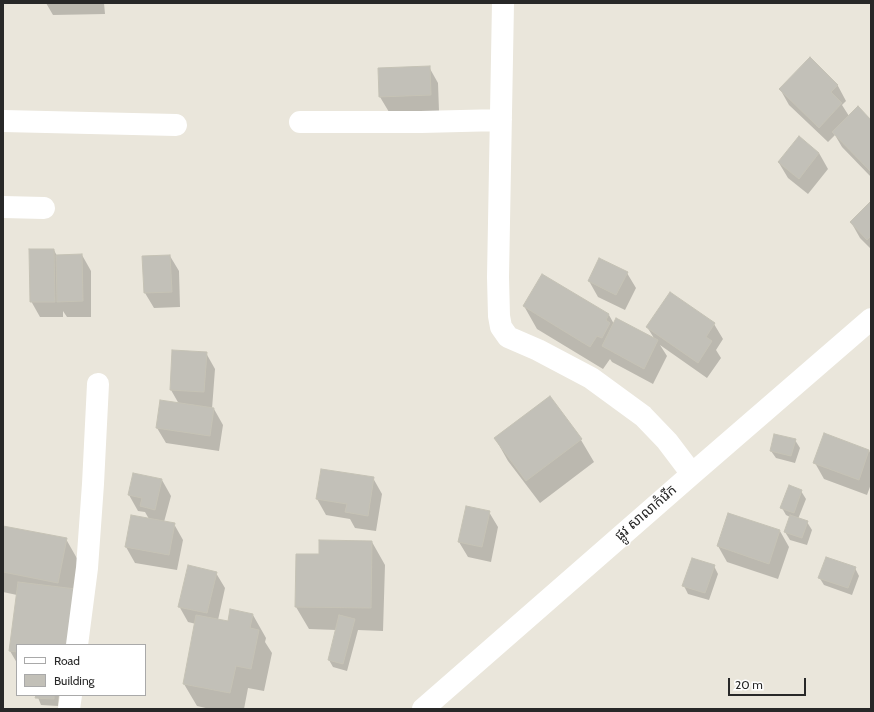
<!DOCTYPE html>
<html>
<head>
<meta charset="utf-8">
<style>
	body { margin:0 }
	#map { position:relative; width:874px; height:712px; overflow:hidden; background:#eae6db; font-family:Cabin,sans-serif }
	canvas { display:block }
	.frame { position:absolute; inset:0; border:4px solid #282828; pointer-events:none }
	.legend { position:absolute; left:16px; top:644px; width:130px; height:52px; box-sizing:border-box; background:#fff; border:1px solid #a9a9a9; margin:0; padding:5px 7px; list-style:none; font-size:12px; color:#282828 }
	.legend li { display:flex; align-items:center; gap:8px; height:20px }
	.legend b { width:20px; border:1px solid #a9a9a9 }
	.scale { position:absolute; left:728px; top:678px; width:78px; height:18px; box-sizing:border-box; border:2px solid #282828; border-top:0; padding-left:5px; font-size:12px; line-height:14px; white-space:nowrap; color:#282828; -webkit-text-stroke:3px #fff; paint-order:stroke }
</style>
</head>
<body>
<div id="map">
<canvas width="874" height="712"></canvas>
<div class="frame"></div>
<ul class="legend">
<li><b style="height:5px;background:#fff"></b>Road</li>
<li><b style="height:11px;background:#c2c0b8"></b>Building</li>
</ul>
<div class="scale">20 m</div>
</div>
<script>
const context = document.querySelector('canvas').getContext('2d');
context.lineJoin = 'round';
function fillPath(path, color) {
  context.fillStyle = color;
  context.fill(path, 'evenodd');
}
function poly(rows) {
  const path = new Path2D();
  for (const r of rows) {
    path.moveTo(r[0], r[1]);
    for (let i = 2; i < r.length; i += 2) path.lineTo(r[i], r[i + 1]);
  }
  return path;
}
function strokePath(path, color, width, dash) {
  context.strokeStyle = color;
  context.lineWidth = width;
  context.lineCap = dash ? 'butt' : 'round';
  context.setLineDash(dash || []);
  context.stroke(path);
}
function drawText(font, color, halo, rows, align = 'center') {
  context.font = font + ' Cabin,"Noto Sans Khmer",sans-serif';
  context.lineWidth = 3;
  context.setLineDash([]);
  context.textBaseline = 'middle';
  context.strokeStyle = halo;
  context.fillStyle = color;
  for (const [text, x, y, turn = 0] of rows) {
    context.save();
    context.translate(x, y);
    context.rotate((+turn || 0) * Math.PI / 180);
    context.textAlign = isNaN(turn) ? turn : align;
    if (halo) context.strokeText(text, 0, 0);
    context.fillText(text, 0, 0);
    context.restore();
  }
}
const shadow = poly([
	[46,3,104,3,105,14,53,15],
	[810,59,838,86,846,101,842,105,849,116,871,121,871,177,842,147,835,135,828,142,789,105,780,89],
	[429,67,438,83,439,111,389,112,380,97],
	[819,153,828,169,808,194,788,178,779,163],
	[871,203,871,249,860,238,851,222],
	[54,250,57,256,82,255,91,271,91,317,67,317,63,311,63,317,40,317,31,301],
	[170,256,179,271,180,307,154,308,145,293],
	[627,273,636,288,625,310,598,297,589,281],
	[542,275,609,315,614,324,654,338,647,327,714,324,723,339,716,350,721,358,707,378,660,345,667,356,653,384,612,362,610,359,603,369,537,329,524,306],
	[206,353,215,369,212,409,214,409,223,425,219,451,166,443,157,428,179,404,171,390],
	[549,397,581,440,594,462,540,503,508,461,495,438],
	[795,440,800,448,795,463,776,458,771,451],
	[869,450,871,455,871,484,867,495,824,479,815,463],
	[322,470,373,478,382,494,376,531,355,528,350,519,326,515,317,499],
	[162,480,171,496,164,522,174,524,183,540,177,570,135,563,126,547,149,519,145,512,138,511,129,495],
	[801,491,806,499,798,519,807,522,812,530,807,545,790,540,785,532,790,517,786,515,782,508],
	[489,512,498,527,491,562,468,557,459,542],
	[729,514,780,531,789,547,778,579,727,562,718,546],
	[3,527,66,539,79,562,84,645,17,645,17,663,10,651,17,595,3,592],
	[372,542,385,565,383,631,358,630,347,671,333,667,329,660,336,630,309,629,296,607],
	[714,566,718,574,709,600,688,594,684,586],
	[855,568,859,576,852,595,824,585,819,577],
	[216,573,225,588,218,620,228,623,253,615,266,638,265,642,272,653,264,691,248,688,244,709,210,709,197,706,184,684,196,624,188,622,179,606],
	[37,695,59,695,58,706,41,705]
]);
const building = poly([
	[810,57,838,85,831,92,842,103,819,128,779,89,810,57],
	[430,66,431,95,379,97,378,68,430,66],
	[858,106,871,120,871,172,832,132,858,106],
	[799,136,819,153,799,179,778,162,799,136],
	[871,201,871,236,867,240,850,222,871,201],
	[29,249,54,249,55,302,30,302,29,249],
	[82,254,83,301,57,302,56,255,82,254],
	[170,255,172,292,144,293,142,256,170,255],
	[599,258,628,272,616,295,588,281,599,258],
	[542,274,609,314,606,320,610,323,602,338,597,336,590,347,523,306,542,274],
	[670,292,715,323,706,337,712,341,698,363,646,327,670,292],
	[616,318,658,340,644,369,602,346,616,318],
	[172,350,207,352,204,392,170,390,172,350],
	[550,396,582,439,526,481,494,438,550,396],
	[160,400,214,408,210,436,156,428,160,400],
	[824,433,869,450,859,480,813,463,824,433],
	[774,434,796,439,791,456,770,451,774,434],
	[321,469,374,477,368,516,345,512,347,504,316,499,321,469],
	[133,473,162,479,155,510,140,506,142,498,128,495,133,473],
	[789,485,802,490,794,513,780,508,789,485],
	[466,506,490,511,482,547,458,542,466,506],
	[728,513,780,530,769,564,717,546,728,513],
	[131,515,175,523,169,555,125,547,131,515],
	[790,515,808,521,802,538,784,532,790,515],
	[3,526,67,538,58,583,3,572,3,526],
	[319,540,372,541,371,608,295,607,296,554,319,554,319,540],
	[826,557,856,567,848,588,818,578,826,557],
	[692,558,715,565,705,593,682,586,692,558],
	[188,565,217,572,207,613,178,607,188,565],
	[18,582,76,589,69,645,17,645,17,652,9,651,18,582],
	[230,609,253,614,250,628,259,630,251,669,236,666,230,693,183,684,196,615,228,621,230,609],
	[339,615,355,619,343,664,328,660,339,615],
	[36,695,54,695,54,699,35,698,36,695]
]);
const minor = poly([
	[503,3,498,277,499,316,501,327,508,337,538,350,591,378,643,416,667,441,692,474],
	[3,121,176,125],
	[300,122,421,122,501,120],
	[3,207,44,208],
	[77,645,87,568,93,484,98,384],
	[69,709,71,695],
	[423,709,692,474,871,319]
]);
const streetNames = [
	["ផ្លូវ សាលាកំរើក",646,513,-41]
];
fillPath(shadow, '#0003');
fillPath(building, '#c2c0b8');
strokePath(building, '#c5c2b5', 1);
strokePath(minor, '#fff', 22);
drawText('14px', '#282828', '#fff', streetNames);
</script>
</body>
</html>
